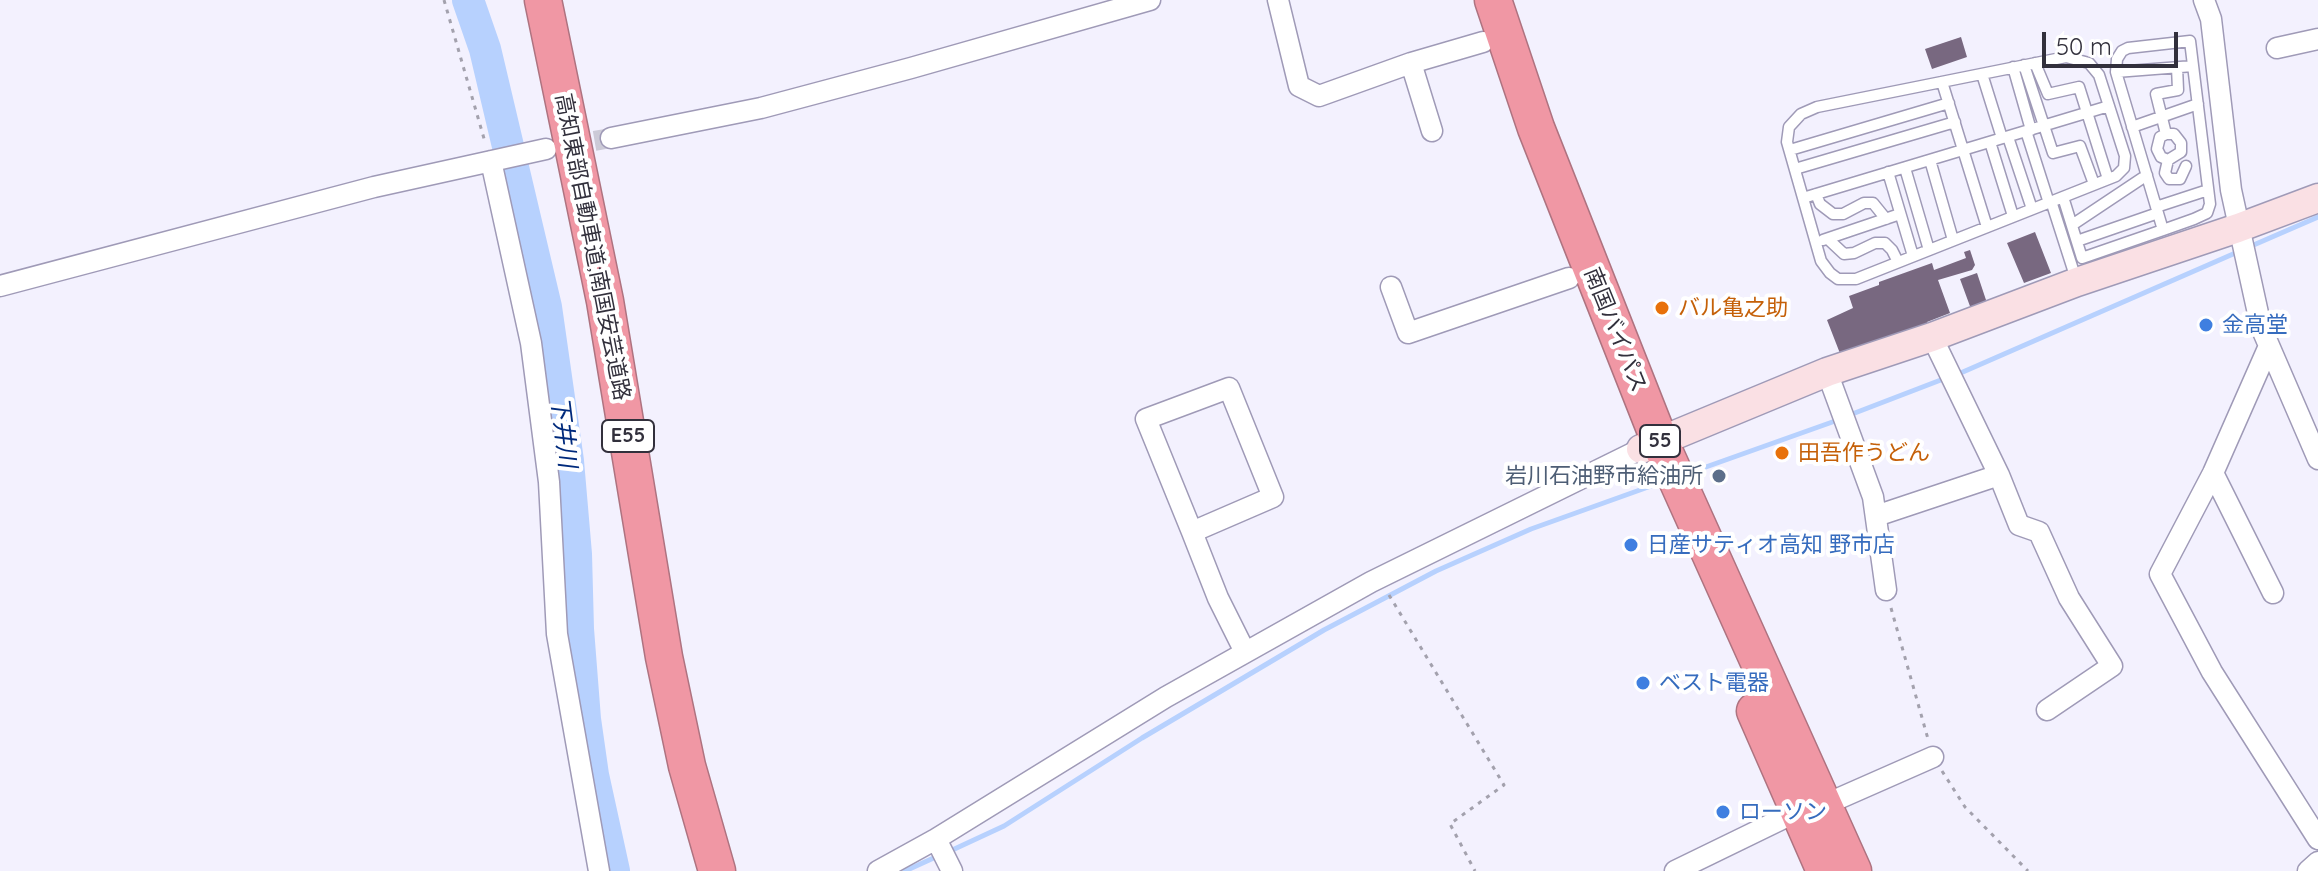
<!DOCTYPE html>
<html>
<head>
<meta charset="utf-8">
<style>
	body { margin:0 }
	#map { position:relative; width:2318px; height:871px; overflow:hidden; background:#f3f1fe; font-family:Quicksand,sans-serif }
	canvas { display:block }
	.scale { position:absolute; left:2042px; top:32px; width:136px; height:36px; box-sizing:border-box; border:4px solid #32303c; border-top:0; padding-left:10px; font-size:24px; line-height:28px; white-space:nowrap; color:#32303c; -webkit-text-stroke:6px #fff; paint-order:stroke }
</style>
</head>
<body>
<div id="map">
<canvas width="2318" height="871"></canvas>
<div class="scale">50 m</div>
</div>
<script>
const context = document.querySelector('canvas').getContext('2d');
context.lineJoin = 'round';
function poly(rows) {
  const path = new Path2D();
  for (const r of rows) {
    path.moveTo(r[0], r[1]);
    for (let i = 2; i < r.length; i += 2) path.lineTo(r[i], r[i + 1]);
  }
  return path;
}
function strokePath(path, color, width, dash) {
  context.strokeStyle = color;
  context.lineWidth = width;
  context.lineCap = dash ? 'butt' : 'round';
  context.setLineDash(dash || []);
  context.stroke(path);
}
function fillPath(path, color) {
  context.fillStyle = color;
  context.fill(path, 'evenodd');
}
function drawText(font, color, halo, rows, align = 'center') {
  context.font = font + ' Quicksand,"Noto Sans JP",sans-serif';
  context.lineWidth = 8;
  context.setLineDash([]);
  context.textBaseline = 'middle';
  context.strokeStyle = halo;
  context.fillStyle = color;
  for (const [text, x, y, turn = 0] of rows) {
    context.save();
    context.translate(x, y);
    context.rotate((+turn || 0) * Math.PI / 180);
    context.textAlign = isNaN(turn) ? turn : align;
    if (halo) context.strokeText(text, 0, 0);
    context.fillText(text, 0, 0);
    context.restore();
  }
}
const stream = poly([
	[2249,247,2318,217],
	[1956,375,2240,251],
	[1847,416,1946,378],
	[1689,473,1838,420],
	[948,852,1004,826,1142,738,1324,630,1436,571,1531,529,1665,481],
	[905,871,938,856]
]);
const river = poly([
	[468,0,485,49,546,307,568,461,576,554,578,629,585,719,593,775,614,871]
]);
const building = poly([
	[1961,37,1967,57,1932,69,1925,49],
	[2035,232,2051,273,2024,283,2007,243],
	[1970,250,1975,265,1972,270,1938,280,1950,313,1927,322,1927,325,1841,356,1827,320,1853,308,1849,296,1879,285,1879,282,1932,263,1934,270,1966,258,1964,252],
	[1977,273,1987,303,1971,309,1960,279]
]);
const streetTunnel = poly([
	[565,146,611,138]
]);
const path = poly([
	[444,0,485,142],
	[1389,595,1504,785,1450,824,1475,871],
	[1891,608,1928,739],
	[1942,771,1965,807,2028,871]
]);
const lane = poly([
	[2066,57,2089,63,2099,75,2125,156,2124,168,2116,176,1856,279,1838,279,1830,273,1821,261,1787,142,1789,127,1801,114,1817,107,2066,57],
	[2035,63,2048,94,2079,87,2108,179],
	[2024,65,2053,153,2080,146,2094,184],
	[2013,67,2031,130],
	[2116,72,2193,66],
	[1982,74,2002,138],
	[1942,82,1987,227],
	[2132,127,2198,104],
	[2026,131,2049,203],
	[2166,134,2160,137,2157,149,2161,157,2168,160,2181,152,2181,143,2174,134,2166,134,2156,94,2178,90,2177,67],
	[2008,137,2032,209],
	[1990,142,2013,216],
	[1790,150,1949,103],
	[1930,160,1953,240],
	[2168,160,2165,173,2169,179,2180,179,2186,166],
	[1905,168,1929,250],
	[1795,169,1955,122],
	[1888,172,1913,256],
	[1816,194,1820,204,1833,214,1843,214,1864,203,1873,203,1886,219],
	[2063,197,2082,258,2163,230,2194,219,2207,213,2210,204,2190,41,2128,48,2122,51,2117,59,2116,72,2163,230],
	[1803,198,2109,106],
	[2051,201,2076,279],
	[2156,207,2208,190],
	[2072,225,2147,175],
	[1828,239,1844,254,1854,253,1875,243,1885,243,1892,250,1898,262],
	[1823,240,1900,214],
	[2077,241,2158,213]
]);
const street = poly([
	[1278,0,1299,86,1319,96,1411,63,1483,42],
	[2204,0,2211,19,2231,190,2261,327,2318,459],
	[2277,48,2318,39],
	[1411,63,1432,131],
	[611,138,761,108,911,68,1150,0],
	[491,161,531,343,549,482,557,634,599,871],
	[0,286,374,187,546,149],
	[1391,287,1408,333,1569,278],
	[2269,346,2213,473,2160,574,2212,672,2318,839],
	[1827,372,1873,497,1886,590],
	[2213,473,2273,593],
	[1999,475,2019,525,2039,532,2069,598,2112,666,2047,710],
	[1876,516,1999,475,1932,337],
	[1192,532,1273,497,1229,388,1146,419,1192,532,1218,598,1245,652],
	[936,839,952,871],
	[878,871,936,839,1166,697,1371,582,1641,449],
	[1675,871,1784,818,1824,805,1933,757],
	[2308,871,2318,862]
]);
const secondary = poly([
	[1641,449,1827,372,1932,337,2077,282,2238,228,2318,198]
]);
const highway = poly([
	[543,0,605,301,664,657,687,766,717,871],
	[1493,0,1536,128,1660,442,1853,871],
	[1755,711,1825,871]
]);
const markers = [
	[1662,308,8,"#e8710a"],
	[2206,325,8,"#3f7fe0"],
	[1782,453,8,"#e8710a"],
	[1719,476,8,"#5c6f8a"],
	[1631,545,8,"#3f7fe0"],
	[1643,683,8,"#3f7fe0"],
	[1723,812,8,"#3f7fe0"]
];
const shields = [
	[628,436,52],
	[1660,441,40]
];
const shieldNames = [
	["E55",628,436],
	["55",1660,441]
];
const streetNames = [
	["高知東部自動車道;南国安芸道路",592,247,79],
	["南国バイパス",1615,330,68]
];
const foodNames = [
	["バル亀之助",1678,308],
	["田吾作うどん",1798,453]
];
const shopNames = [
	["金高堂",2222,325],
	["日産サティオ高知 野市店",1647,545],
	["ベスト電器",1659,683],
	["ローソン",1739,812]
];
const serviceNames = [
	["岩川石油野市給油所",1703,476]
];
const waterNames = [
	["下井川",563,432,83]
];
strokePath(stream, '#b7d1fe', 5);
strokePath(river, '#b7d1fe', 32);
fillPath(building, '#786880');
strokePath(streetTunnel, '#cccad7', 20, [20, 10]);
strokePath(lane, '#9f9ab7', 13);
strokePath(street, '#9f9ab7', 23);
strokePath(secondary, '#9f9ab7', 31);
strokePath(highway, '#ae7380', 39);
strokePath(path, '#a3a1ad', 3, [4, 6]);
strokePath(lane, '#fff', 10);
strokePath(street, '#fff', 20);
strokePath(secondary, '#fae0e4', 28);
strokePath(highway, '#f097a4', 36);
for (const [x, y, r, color] of markers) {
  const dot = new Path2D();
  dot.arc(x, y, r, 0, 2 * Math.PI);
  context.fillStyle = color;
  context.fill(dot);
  strokePath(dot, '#fff', 3);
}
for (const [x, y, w] of shields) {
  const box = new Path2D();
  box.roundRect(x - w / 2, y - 16, w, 32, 6);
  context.fillStyle = '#fff';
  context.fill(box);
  strokePath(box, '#32303c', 2);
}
drawText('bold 20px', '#32303c', null, shieldNames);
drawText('22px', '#32303c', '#fff', streetNames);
drawText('22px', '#c56008', '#fff', foodNames, 'left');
drawText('22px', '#366cbe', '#fff', shopNames, 'left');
drawText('22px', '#4e5e75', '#fff', serviceNames, 'right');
drawText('italic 24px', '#002a7c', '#fff', waterNames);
</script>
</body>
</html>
